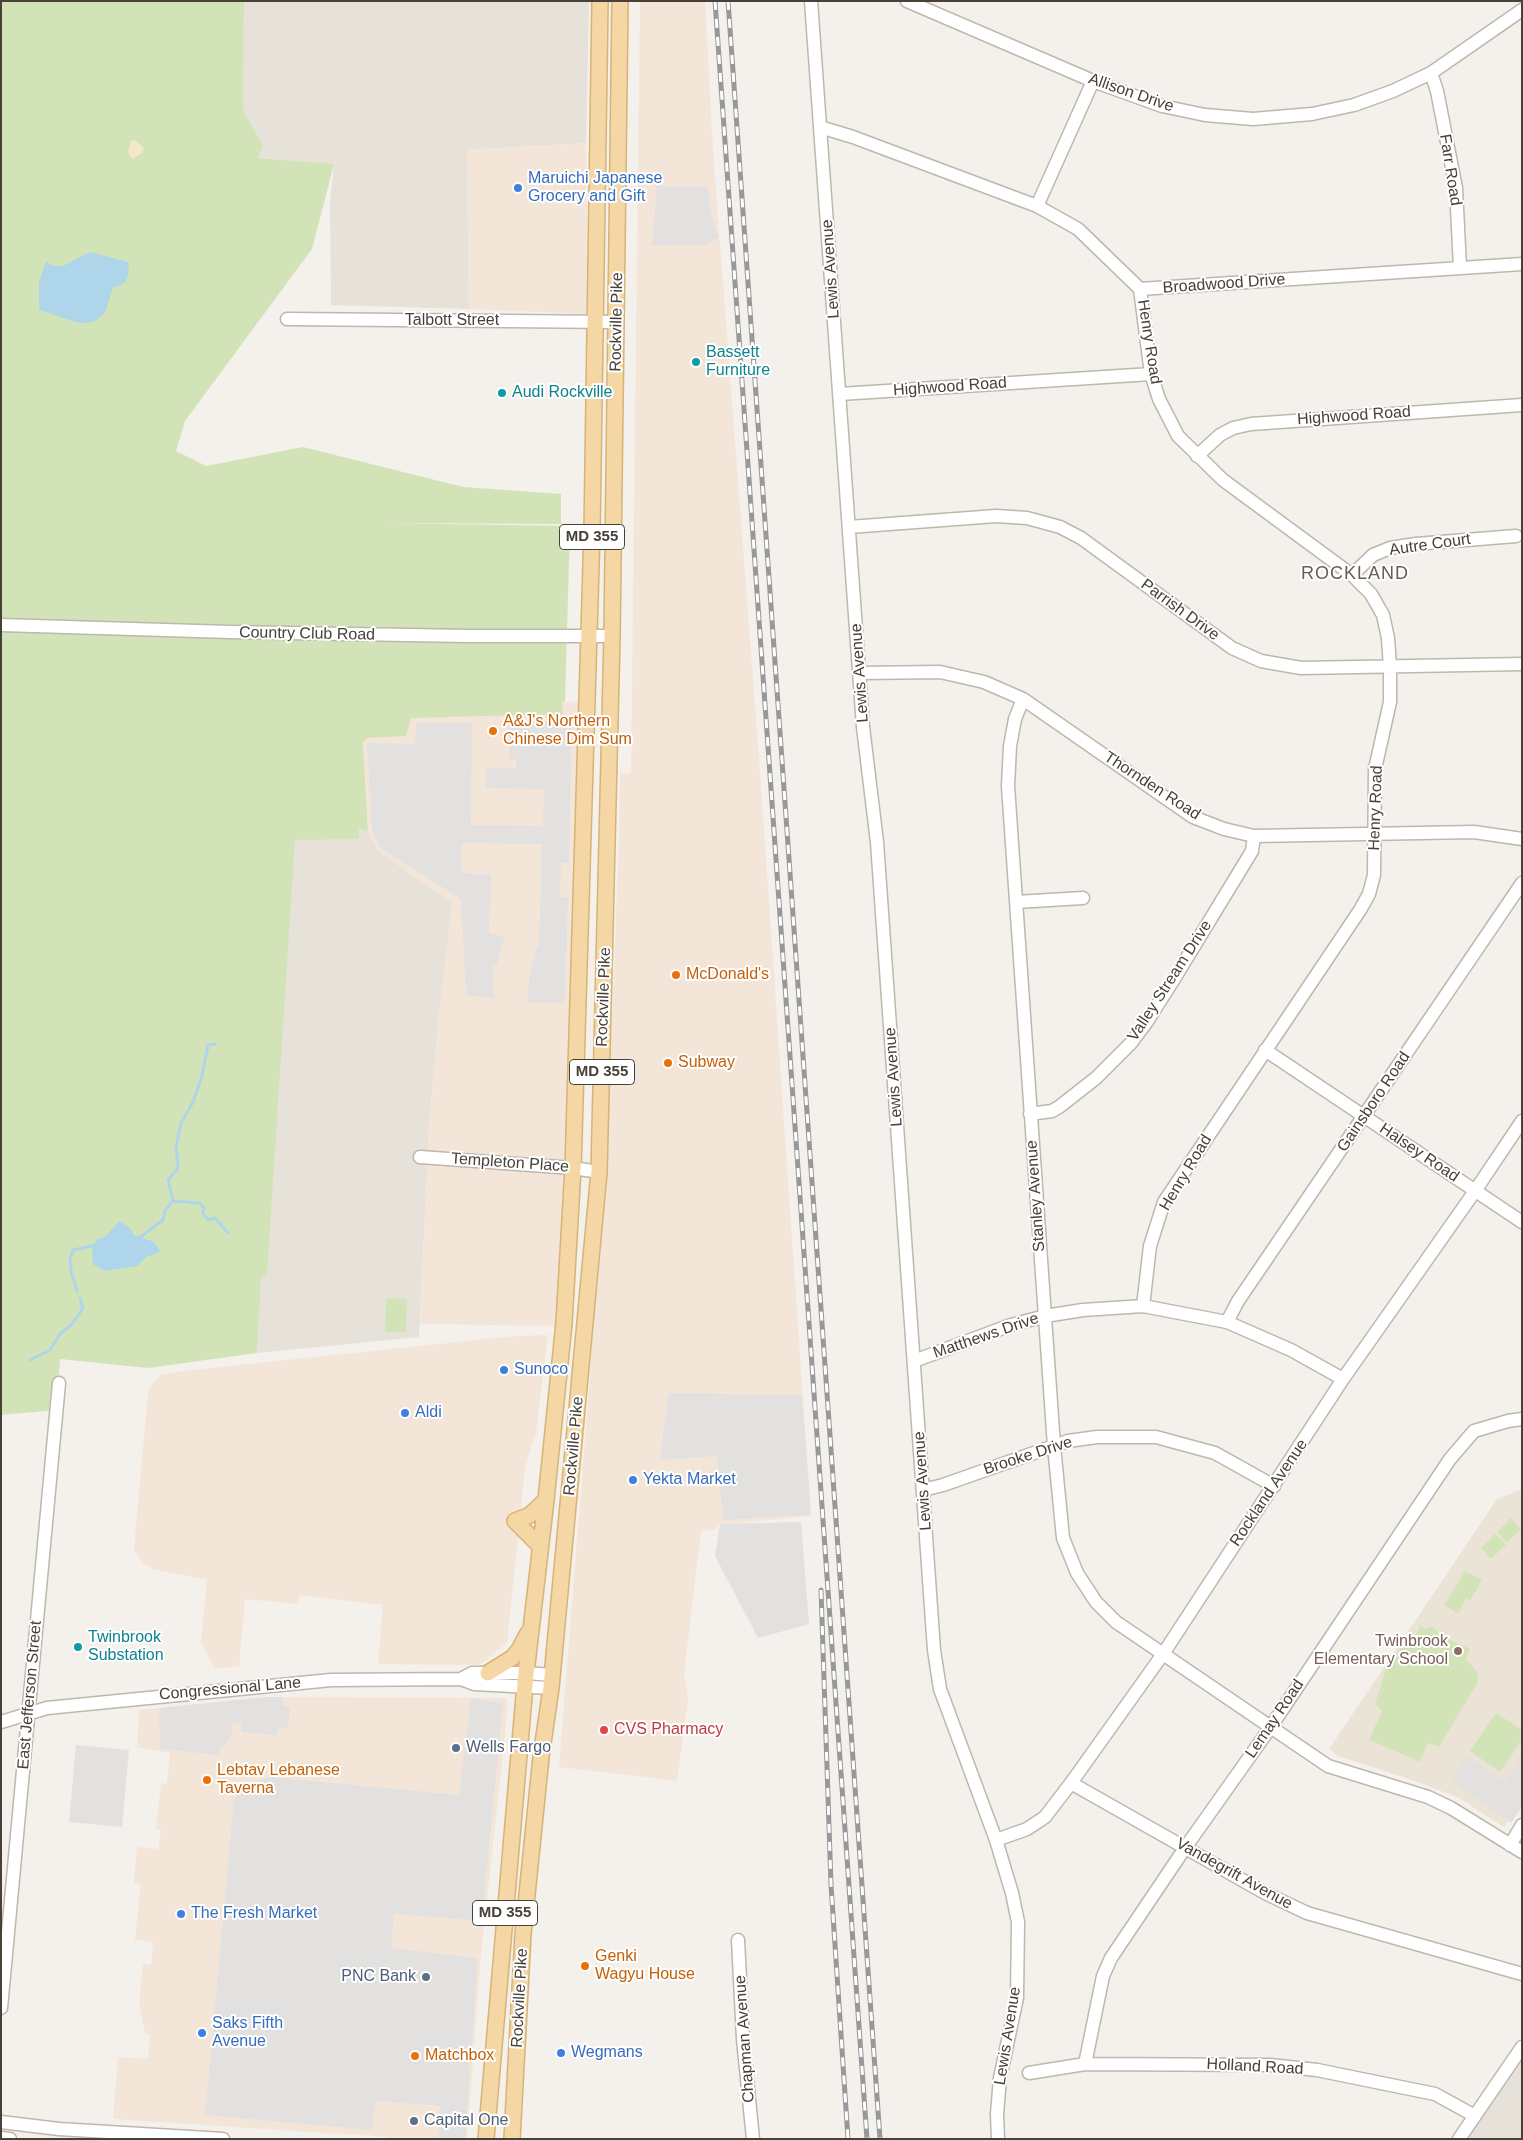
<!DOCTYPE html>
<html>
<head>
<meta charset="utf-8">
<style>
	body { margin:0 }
	#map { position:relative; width:1523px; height:2140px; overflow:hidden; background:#f4f0eb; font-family:Helvetica,sans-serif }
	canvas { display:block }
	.frame { position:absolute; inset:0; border:2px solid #474139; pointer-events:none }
</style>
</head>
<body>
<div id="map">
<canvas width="1523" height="2140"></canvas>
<div class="frame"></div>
</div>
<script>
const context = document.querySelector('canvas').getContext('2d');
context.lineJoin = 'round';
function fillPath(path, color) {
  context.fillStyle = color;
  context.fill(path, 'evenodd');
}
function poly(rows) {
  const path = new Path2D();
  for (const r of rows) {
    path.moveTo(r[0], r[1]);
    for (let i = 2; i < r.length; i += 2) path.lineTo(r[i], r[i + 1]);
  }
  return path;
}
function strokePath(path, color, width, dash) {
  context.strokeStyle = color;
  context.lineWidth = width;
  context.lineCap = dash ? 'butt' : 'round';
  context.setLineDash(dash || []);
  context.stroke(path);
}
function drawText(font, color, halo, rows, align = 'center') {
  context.font = font + ' Helvetica,sans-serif';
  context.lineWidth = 4;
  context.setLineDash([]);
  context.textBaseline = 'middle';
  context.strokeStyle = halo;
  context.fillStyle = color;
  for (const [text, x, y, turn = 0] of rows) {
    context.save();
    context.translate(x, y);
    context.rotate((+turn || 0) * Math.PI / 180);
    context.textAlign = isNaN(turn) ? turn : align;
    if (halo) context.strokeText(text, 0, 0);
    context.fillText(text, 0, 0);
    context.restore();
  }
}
const residential = poly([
	[244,1,589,1,586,143,467,150,469,309,331,305,330,202,334,165,258,158,243,110],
	[292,817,368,831,378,851,453,903,439,1012,429,1129,419,1337,257,1353,275,970],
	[1522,2047,1522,2139,1459,2139]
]);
const commercial = poly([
	[640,1,705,1,713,151,760,772,811,1516,717,1525,716,1529,701,1532,684,1673,688,1699,677,1781,559,1767,589,1388,611,1048,619,836,620,773,631,774],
	[586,143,588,314,469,309,467,150],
	[584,701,576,1019,558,1326,420,1324,429,1129,439,1012,452,903,378,851,368,831,362,720,404,712],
	[548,1335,536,1432,525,1469,507,1643,480,1665,378,1664,383,1605,300,1595,298,1604,245,1599,239,1667,214,1668,201,1643,207,1580,152,1569,143,1563,134,1549,148,1393,152,1384,161,1375,182,1371,515,1336],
	[266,1697,507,1698,507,1714,481,1955,467,2139,390,2139,387,2137,113,2119,118,2057,148,2059,150,2034,145,2033,139,2002,143,1964,151,1965,153,1942,135,1940,141,1884,134,1883,137,1847,158,1849,161,1830,156,1830,161,1783,167,1784,170,1753,137,1747,139,1710]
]);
const education = poly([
	[1522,1489,1522,1801,1504,1827,1459,1798,1415,1781,1338,1756,1329,1749,1497,1499]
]);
const green = poly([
	[1,1,244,1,243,110,263,146,258,158,334,164,312,249,185,421,176,451,206,466,303,447,463,487,561,494,561,524,382,523,570,526,565,702,562,702,563,714,411,718,406,736,368,738,363,742,368,831,359,829,359,839,295,840,267,1275,261,1277,257,1353,148,1368,60,1359,56,1410,1,1415],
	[386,1298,407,1299,406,1332,385,1332],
	[1511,1518,1521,1529,1507,1543,1497,1532],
	[1495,1534,1506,1545,1491,1559,1481,1548],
	[1465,1571,1482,1580,1470,1601,1466,1598,1458,1614,1444,1605],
	[1420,1626,1426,1629,1432,1626,1442,1636,1470,1649,1466,1659,1478,1673,1477,1684,1439,1747,1428,1743,1420,1762,1369,1740,1382,1711,1375,1704,1386,1669,1406,1641,1416,1635],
	[1496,1713,1522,1730,1522,1740,1500,1772,1470,1751]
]);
const sand = poly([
	[131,140,136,141,144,148,142,153,132,159,128,152]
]);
const parking = poly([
	[657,186,708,186,712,219,719,237,706,245,652,246],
	[510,721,572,721,569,863,561,863,560,897,568,897,565,1003,527,1002,530,972,537,947,539,947,542,844,462,843,461,871,468,874,491,874,489,932,505,938,496,966,493,966,494,999,466,995,461,899,381,848,372,831,367,743,415,744,416,722,472,723,471,825,543,826,544,789,486,788,486,768,516,768,516,760,509,759],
	[668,1393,802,1395,811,1515,723,1520,717,1456,660,1460],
	[801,1522,809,1624,758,1638,715,1556,720,1524],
	[266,1697,283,1697,283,1706,290,1707,288,1728,279,1727,277,1735,241,1732,241,1724,233,1723,231,1738,220,1749,219,1755,160,1749,159,1708],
	[471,1698,503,1703,482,1921,394,1914,391,1948,478,1958,465,2139,438,2139,440,2106,376,2101,372,2130,205,2115,234,1799,249,1784,270,1777,459,1795],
	[76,1745,129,1750,122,1827,69,1822],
	[1468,1756,1505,1782,1522,1756,1522,1807,1511,1823,1451,1781]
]);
const water = poly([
	[90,252,128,262,129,272,126,281,119,286,113,287,105,313,93,322,79,323,39,310,39,282,46,261,53,266,63,266],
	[119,1221,129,1227,134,1235,154,1242,160,1251,156,1254,148,1256,137,1266,104,1271,93,1264,92,1251,96,1240,106,1236]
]);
const stream = poly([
	[173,1201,168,1180,178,1168,176,1147,181,1123,193,1102,202,1076,208,1045,215,1044],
	[138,1239,163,1220,165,1210,173,1201,200,1203,204,1208,203,1213,208,1220,215,1218,228,1233],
	[77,1291,71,1271,70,1258,73,1250,97,1245],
	[30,1360,50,1350,60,1334,72,1324,83,1308,80,1298]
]);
const minor = poly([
	[811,1,863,727,877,842,934,1650,940,1689,996,1840,1012,1893,1018,1922,1017,1998,1000,2078,997,2114,998,2139],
	[907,1,1093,81,1162,106,1205,115,1253,119,1312,114,1354,105,1393,91,1431,73,1522,10],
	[1431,73,1437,91,1456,188,1460,268],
	[820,127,853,137,1037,206,1078,229,1140,289,1522,264],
	[1037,206,1093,81],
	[1140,289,1151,374,1159,399,1178,436,1223,480,1352,575,1371,594,1383,615,1388,638,1390,667,1390,702,1375,769,1374,875,1369,894,1360,910,1164,1202,1150,1246,1143,1306],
	[287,319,617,322],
	[840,394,1151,374],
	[1197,456,1220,435,1233,428,1251,424,1522,405],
	[849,527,996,516,1027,518,1060,527,1081,538,1232,648,1261,661,1301,668,1522,664],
	[1352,575,1373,555,1390,548,1416,544,1516,536],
	[1,625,230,632,468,636,612,636],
	[860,673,940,672,984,682,1023,699,1193,817,1224,829,1254,836,1474,832,1522,839],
	[1023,699,1015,719,1010,746,1008,786,1054,1446,1063,1538,1077,1573,1096,1602,1116,1622,1328,1766,1428,1797,1451,1808,1522,1852],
	[1016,902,1083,898],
	[1265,1050,1522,1222],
	[1030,1114,1052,1111,1059,1107,1096,1078,1131,1043,1146,1023,1174,979,1252,851,1254,836],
	[420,1157,573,1168,599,1172],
	[1227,1322,1238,1301,1522,883],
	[914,1361,1011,1325,1045,1316,1083,1310,1143,1306,1227,1322,1291,1350,1343,1379],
	[923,1490,943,1485,1068,1441,1097,1437,1156,1437,1215,1453,1274,1486],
	[461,1679,474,1684,551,1688],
	[1,1722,47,1708,331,1680,461,1679,472,1673,526,1673,552,1675],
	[1071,1783,1265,1893,1307,1913,1522,1974],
	[996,1840,1027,1829,1045,1817,1071,1783,1163,1654,1343,1379,1475,1191,1522,1121],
	[1510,1845,1522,1825],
	[738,1940,743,2039,753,2139],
	[1,2008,59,1383],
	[1085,2064,1103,1976,1111,1958,1185,1848,1270,1728,1450,1459,1474,1431,1508,1421,1522,1419],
	[1029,2073,1085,2064,1270,2065,1317,2070,1435,2094,1475,2116],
	[1,2122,59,2129,223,2139],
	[1,2138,10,2139],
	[1459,2139,1522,2047]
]);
const major = poly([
	[515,1521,530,1515,546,1500],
	[515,1521,540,1546],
	[488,1673,512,1658,519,1650,528,1633],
	[486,2139,526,1673,546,1500,564,1323,573,1168,592,532,600,1],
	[512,2139,523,1934,541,1757,551,1688,599,1172,612,636,620,1]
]);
const rail = poly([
	[715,1,867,2139],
	[728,1,880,2139],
	[821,1590,831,1885,848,2139]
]);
const markers = [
	[518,188,5,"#3f7fe0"],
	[696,362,5,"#0f9aa8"],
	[502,393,5,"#0f9aa8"],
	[493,731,5,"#e8710a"],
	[676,975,5,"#e8710a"],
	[668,1063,5,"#e8710a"],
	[504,1370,5,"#3f7fe0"],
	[405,1413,5,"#3f7fe0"],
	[633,1480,5,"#3f7fe0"],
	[78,1647,5,"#0f9aa8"],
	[1458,1651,5,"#8d6e63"],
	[604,1730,5,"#e0444e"],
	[456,1748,5,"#5c6f8a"],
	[207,1780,5,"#e8710a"],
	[181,1914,5,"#3f7fe0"],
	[585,1966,5,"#e8710a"],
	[426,1977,5,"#5c6f8a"],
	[202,2033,5,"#3f7fe0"],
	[561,2053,5,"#3f7fe0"],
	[415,2056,5,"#e8710a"],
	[414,2121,5,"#5c6f8a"]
];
const shields = [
	[592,537,65],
	[602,1072,65],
	[505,1913,65]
];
const shieldNames = [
	["MD 355",592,537],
	["MD 355",602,1072],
	["MD 355",505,1913]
];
const streetNames = [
	["Allison Drive",1131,93,19],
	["Farr Road",1450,170,81],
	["Lewis Avenue",831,269,-94],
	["Broadwood Drive",1224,284,-4],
	["Talbott Street",452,321],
	["Rockville Pike",617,322,-89],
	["Henry Road",1149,342,81],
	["Highwood Road",950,387,-4],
	["Highwood Road",1354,416,-4],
	["Autre Court",1430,545,-8],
	["Parrish Drive",1180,610,36],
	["Country Club Road",307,634,1],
	["Lewis Avenue",860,673,-94],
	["Thornden Road",1152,786,33],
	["Henry Road",1376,808,-88],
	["Valley Stream Drive",1170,981,-57],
	["Rockville Pike",604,997,-88],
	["Lewis Avenue",894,1077,-94],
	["Gainsboro Road",1374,1102,-56],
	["Halsey Road",1419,1153,34],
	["Templeton Place",510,1163,4],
	["Henry Road",1186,1173,-59],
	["Stanley Avenue",1036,1196,-94],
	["Matthews Drive",986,1336,-19],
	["Rockville Pike",574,1446,-85],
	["Brooke Drive",1028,1456,-18],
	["Lewis Avenue",923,1481,-94],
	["Rockland Avenue",1269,1493,-56],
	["Congressional Lane",230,1689,-5],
	["East Jefferson Street",30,1695,-85],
	["Lemay Road",1275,1719,-56],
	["Vandegrift Avenue",1234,1874,29],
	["Rockville Pike",520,1998,-87],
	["Lewis Avenue",1008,2036,-81],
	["Chapman Avenue",745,2039,-94],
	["Holland Road",1255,2067,3]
];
const shopNames = [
	["Maruichi Japanese",528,179],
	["Grocery and Gift",528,197],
	["Sunoco",514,1370],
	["Aldi",415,1413],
	["Yekta Market",643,1480],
	["The Fresh Market",191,1914],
	["Saks Fifth",212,2024],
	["Avenue",212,2042],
	["Wegmans",571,2053]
];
const cultureNames = [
	["Bassett",706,353],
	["Furniture",706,371],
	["Audi Rockville",512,393],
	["Twinbrook",88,1638],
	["Substation",88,1656]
];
const foodNames = [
	["A&J's Northern",503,722],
	["Chinese Dim Sum",503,740],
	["McDonald's",686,975],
	["Subway",678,1063],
	["Lebtav Lebanese",217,1771],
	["Taverna",217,1789],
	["Genki",595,1957],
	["Wagyu House",595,1975],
	["Matchbox",425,2056]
];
const educationNames = [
	["Twinbrook",1448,1642],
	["Elementary School",1448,1660]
];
const healthNames = [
	["CVS Pharmacy",614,1730]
];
const serviceNames = [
	["Wells Fargo",466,1748],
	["PNC Bank",416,1977,"right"],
	["Capital One",424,2121]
];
const neighbourhoodNames = [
	["ROCKLAND",1355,574]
];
fillPath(residential, '#e7e2d9');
fillPath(commercial, '#f3e6d9');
fillPath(education, '#ebe4d6');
fillPath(green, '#d3e3b8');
fillPath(sand, '#f3e8cb');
fillPath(parking, '#e3e1df');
fillPath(water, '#aed5e9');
strokePath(stream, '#aed5e9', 3);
strokePath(minor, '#beb7ae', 15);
strokePath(major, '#d7b375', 18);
strokePath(minor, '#fff', 12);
strokePath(major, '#f4d7a4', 15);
strokePath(rail, '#989898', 5);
strokePath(rail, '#fff', 3, [9]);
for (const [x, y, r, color] of markers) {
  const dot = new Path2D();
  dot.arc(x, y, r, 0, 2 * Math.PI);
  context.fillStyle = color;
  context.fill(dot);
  strokePath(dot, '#fff', 2);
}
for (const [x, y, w] of shields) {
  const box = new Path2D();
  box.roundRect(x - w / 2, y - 12.5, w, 25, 4);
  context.fillStyle = '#fff';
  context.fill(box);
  strokePath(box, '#474139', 1);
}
drawText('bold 15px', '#474139', null, shieldNames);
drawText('16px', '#474139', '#fff', streetNames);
drawText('16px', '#366cbe', '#fff', shopNames, 'left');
drawText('16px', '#0d838f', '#fff', cultureNames, 'left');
drawText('16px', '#c56008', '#fff', foodNames, 'left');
drawText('16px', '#785e54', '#fff', educationNames, 'right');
drawText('16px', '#be3a42', '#fff', healthNames, 'left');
drawText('16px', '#4e5e75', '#fff', serviceNames, 'left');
context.letterSpacing = '1px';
drawText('18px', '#695e52', '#fff', neighbourhoodNames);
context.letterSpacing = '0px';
</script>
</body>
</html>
